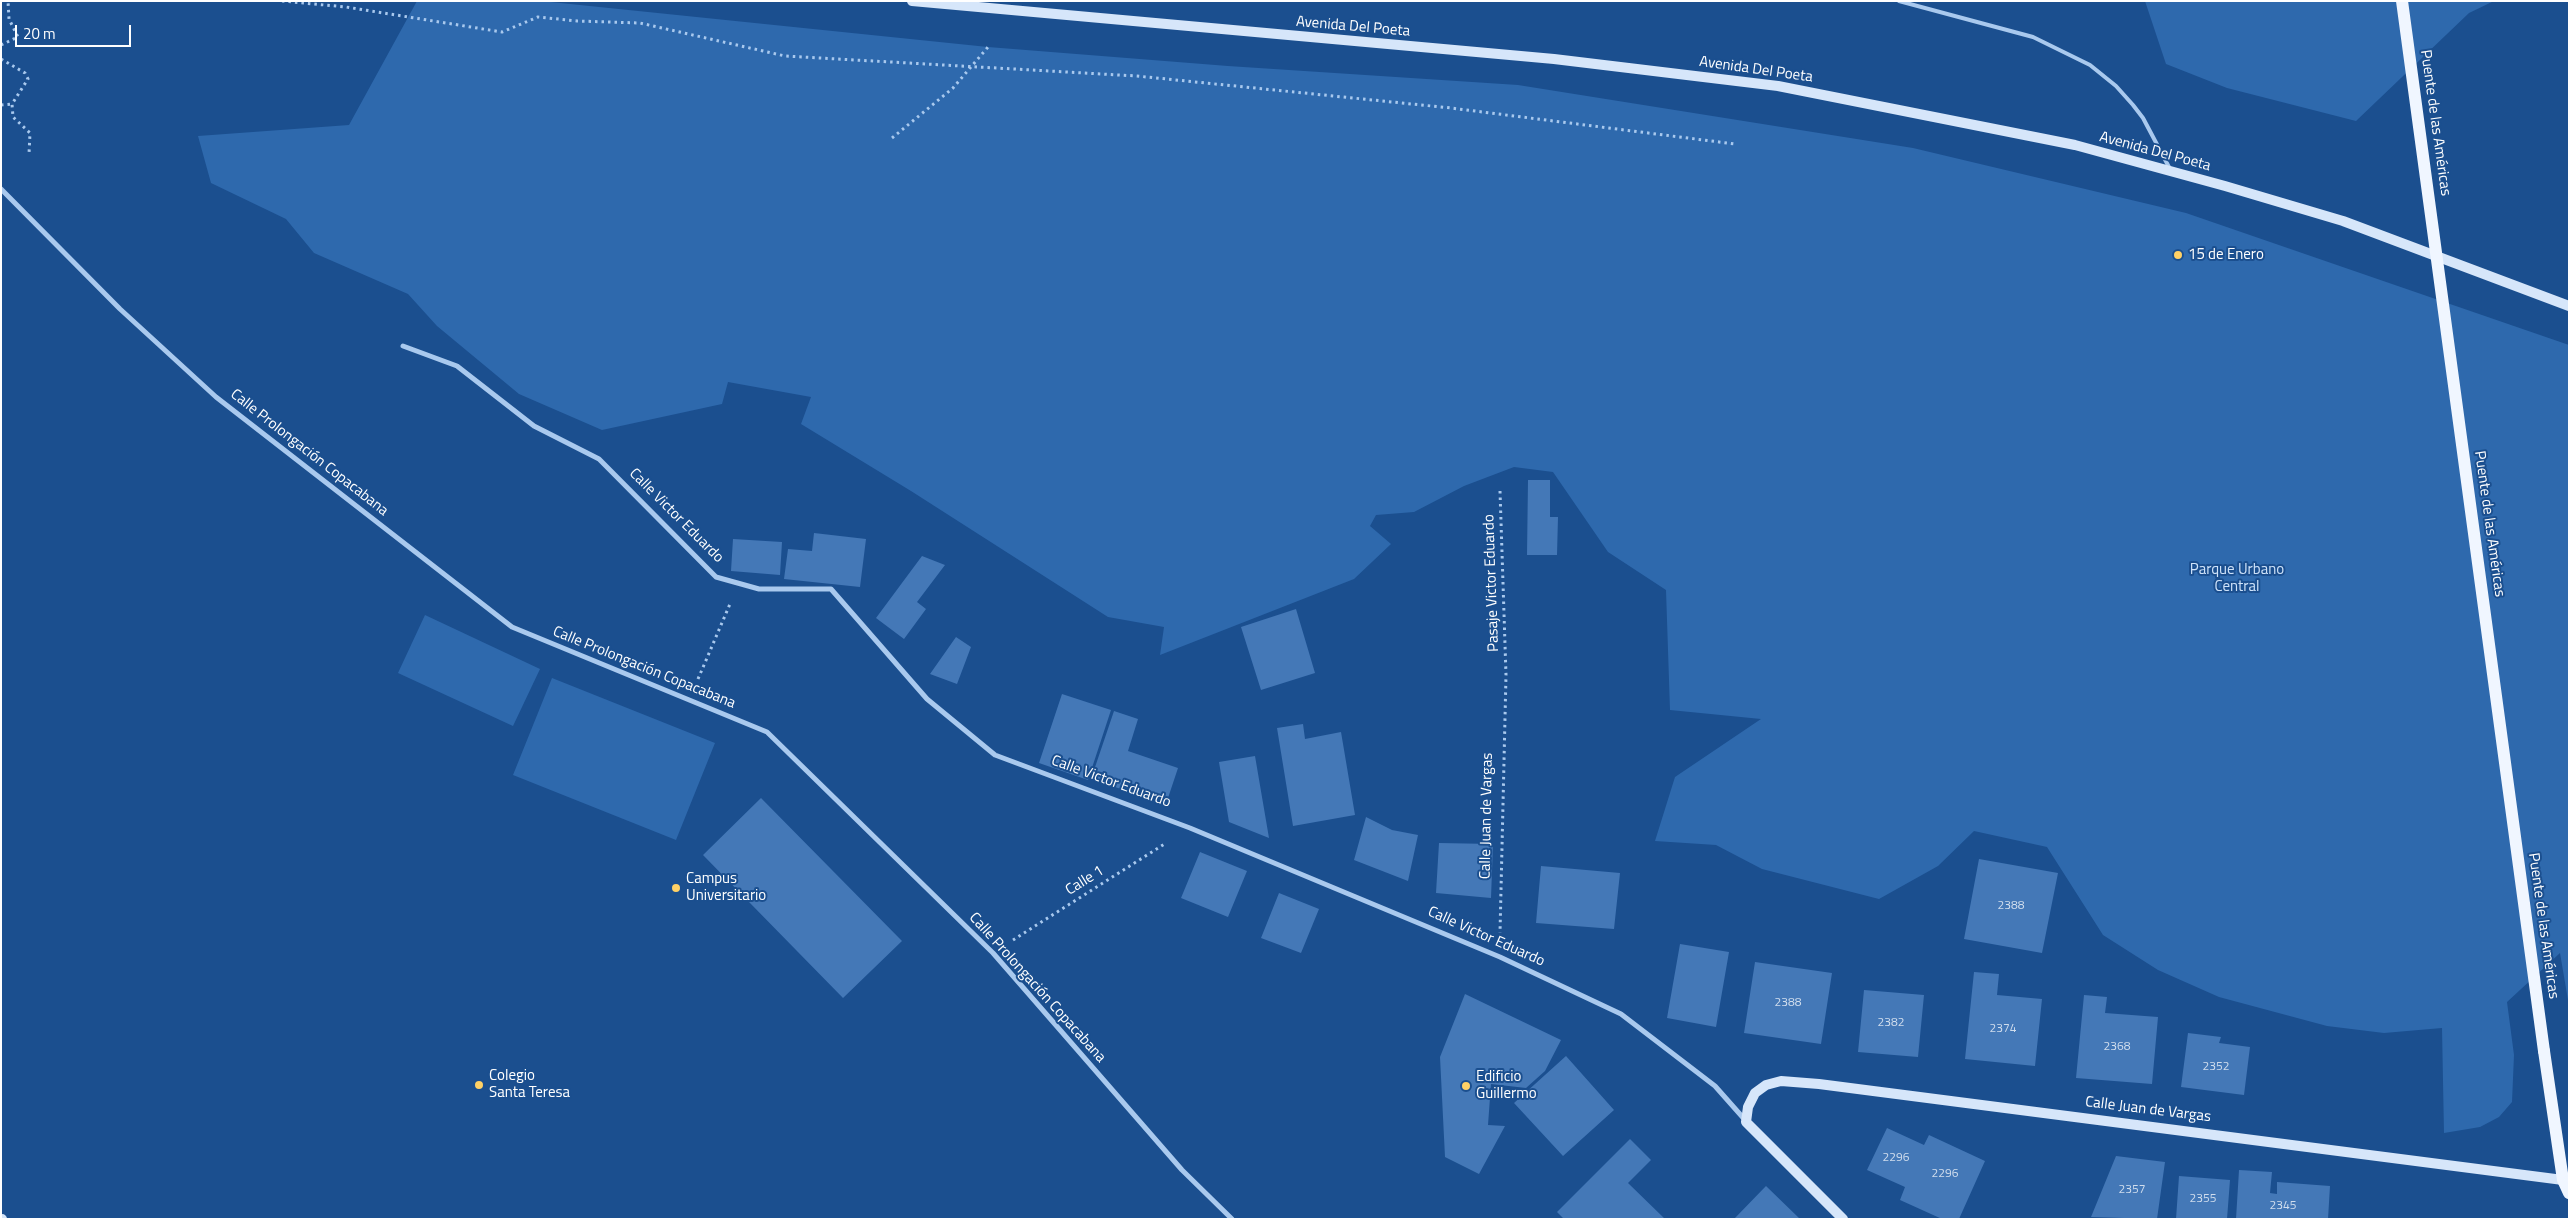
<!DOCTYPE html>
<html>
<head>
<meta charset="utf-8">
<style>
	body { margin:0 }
	#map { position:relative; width:2570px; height:1220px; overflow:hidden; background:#1b4f8f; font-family:"Titillium Web",sans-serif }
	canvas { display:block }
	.frame { position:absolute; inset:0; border:2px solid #fff; pointer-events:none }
	.scale { position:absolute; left:15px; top:25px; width:116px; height:22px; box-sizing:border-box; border:2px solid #fff; border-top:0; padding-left:6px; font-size:15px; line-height:18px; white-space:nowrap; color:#fff; -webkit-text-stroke:4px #1b4f8f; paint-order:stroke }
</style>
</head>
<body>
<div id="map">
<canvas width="2570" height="1220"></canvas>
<div class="frame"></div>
<div class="scale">20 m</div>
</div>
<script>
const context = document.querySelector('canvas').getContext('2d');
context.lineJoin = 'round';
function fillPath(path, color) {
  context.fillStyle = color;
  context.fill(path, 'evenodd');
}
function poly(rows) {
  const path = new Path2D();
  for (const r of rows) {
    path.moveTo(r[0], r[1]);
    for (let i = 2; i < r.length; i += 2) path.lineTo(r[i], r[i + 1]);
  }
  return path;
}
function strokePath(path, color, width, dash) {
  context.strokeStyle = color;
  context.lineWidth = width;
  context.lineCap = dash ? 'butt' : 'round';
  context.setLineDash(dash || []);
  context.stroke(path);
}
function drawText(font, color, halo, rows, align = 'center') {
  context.font = font + ' "Titillium Web",sans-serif';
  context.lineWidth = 4;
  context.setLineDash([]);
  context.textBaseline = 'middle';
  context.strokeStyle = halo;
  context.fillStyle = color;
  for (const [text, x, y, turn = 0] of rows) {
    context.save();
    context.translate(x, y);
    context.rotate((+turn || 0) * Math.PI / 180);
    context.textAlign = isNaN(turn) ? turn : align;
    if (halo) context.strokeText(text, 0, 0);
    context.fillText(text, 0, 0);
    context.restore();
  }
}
const green = poly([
	[417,1,541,1,988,47,1228,66,1518,85,1913,148,2186,213,2569,345,2569,1006,2560,953,2507,1002,2514,1055,2512,1102,2499,1117,2480,1127,2444,1133,2442,1028,2384,1033,2327,1026,2219,997,2158,970,2103,935,2047,847,1974,831,1938,866,1879,899,1762,869,1716,845,1655,841,1675,777,1761,719,1670,710,1666,590,1608,552,1553,472,1514,467,1464,486,1414,512,1376,515,1370,526,1391,544,1354,579,1160,655,1164,627,1108,617,911,491,801,424,811,397,728,382,722,404,602,430,519,394,437,326,408,294,314,253,286,219,211,183,198,136,349,125],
	[2145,1,2494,1,2469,13,2356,121,2227,88,2166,64],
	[425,615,540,669,513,726,398,673],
	[552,678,715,743,676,840,513,775]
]);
const building = poly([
	[1528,480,1550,480,1550,517,1558,517,1557,555,1527,555],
	[814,533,866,539,860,587,784,579,788,549,812,551],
	[733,539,782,542,780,575,731,571],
	[922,556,945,565,917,602,926,609,904,639,876,618],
	[1296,609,1315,673,1261,690,1241,627],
	[956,637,971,647,957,684,930,674],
	[1062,694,1111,710,1088,780,1039,763],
	[1114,711,1138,719,1128,751,1178,768,1166,804,1091,779],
	[1303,724,1305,739,1341,732,1355,815,1293,826,1277,728],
	[1255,756,1269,838,1229,822,1219,762],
	[761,798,902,941,843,998,703,855],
	[1366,817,1392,830,1418,835,1408,881,1354,860],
	[1439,843,1493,844,1491,898,1436,893],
	[1200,852,1247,871,1228,917,1181,898],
	[1979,859,2058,873,2042,953,1964,939],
	[1541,866,1620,873,1614,929,1536,923],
	[1279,893,1319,909,1301,953,1261,938],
	[1680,944,1729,952,1716,1027,1667,1018],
	[1755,962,1832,973,1821,1044,1744,1033],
	[1974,972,1999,974,1997,995,2042,999,2035,1066,1965,1059],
	[1864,990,1924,995,1918,1057,1858,1052],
	[1465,994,1561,1040,1545,1071,1526,1088,1491,1084,1488,1125,1505,1126,1479,1174,1445,1157,1440,1057],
	[2084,995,2107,997,2105,1013,2158,1017,2152,1084,2076,1078],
	[2188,1033,2221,1037,2219,1043,2250,1047,2244,1095,2181,1087],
	[1566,1056,1614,1110,1563,1156,1514,1103],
	[1887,1128,1924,1145,1929,1135,1985,1161,1959,1219,1942,1219,1900,1200,1905,1187,1867,1170],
	[1630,1139,1651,1160,1628,1183,1665,1219,1564,1219,1557,1212],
	[2116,1156,2165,1162,2157,1219,2091,1217],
	[2239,1170,2272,1172,2270,1193,2277,1194,2277,1182,2330,1186,2328,1219,2236,1219],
	[2179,1176,2230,1180,2227,1219,2176,1219],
	[1766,1186,1800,1219,1734,1219]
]);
const path = poly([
	[282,1,346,7,502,32,538,17,577,21,640,23,785,56,1137,76,1451,108,1735,144],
	[1,45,18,37,9,19,8,1],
	[1,59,25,73,28,79,12,104,13,117,30,133,29,154],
	[1,105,12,104],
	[892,138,953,88,988,47],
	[1500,491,1506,675,1500,933],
	[698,679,730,604],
	[1013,940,1166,843]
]);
const lane = poly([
	[1899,1,2033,37,2090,65,2116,86,2133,105,2143,118,2170,169]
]);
const street = poly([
	[1,189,120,309,216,397,512,627,767,732,993,953,1182,1170,1232,1219],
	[403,346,457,366,534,426,599,459,716,577,759,589,831,589,927,699,995,755,1190,828,1500,957,1621,1014,1715,1086,1746,1121]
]);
const secondary = poly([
	[912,1,1554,59,1778,86,2075,145,2225,186,2343,221,2569,306],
	[1,1219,2,1219],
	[1843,1219,1746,1122,1748,1107,1755,1093,1766,1085,1781,1081,1819,1084,2563,1180]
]);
const primary = poly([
	[2544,1051,2563,1180,2569,1193]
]);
const primaryBridge = poly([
	[2402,1,2544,1051]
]);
const markers = [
	[2178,255,5,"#ffd166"],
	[676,888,5,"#ffd166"],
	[479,1085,5,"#ffd166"],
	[1466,1086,5,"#ffd166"]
];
const numberNames = [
	["2388",2011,906],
	["2388",1788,1003],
	["2382",1891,1023],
	["2374",2003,1029],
	["2368",2117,1047],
	["2352",2216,1067],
	["2296",1896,1158],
	["2296",1945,1174],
	["2357",2132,1190],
	["2355",2203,1199],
	["2345",2283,1206]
];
const streetNames = [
	["Avenida Del Poeta",1353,27,5],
	["Avenida Del Poeta",1756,70,8],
	["Puente de las Américas",2435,123,82],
	["Avenida Del Poeta",2155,152,15],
	["Calle Prolongación Copacabana",309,453,38],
	["Calle Victor Eduardo",676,516,45],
	["Puente de las Américas",2489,524,82],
	["Pasaje Victor Eduardo",1492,583,-92],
	["Calle Prolongación Copacabana",644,668,22],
	["Calle Victor Eduardo",1111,782,20],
	["Calle Juan de Vargas",1487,816,-89],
	["Calle 1",1085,881,-32],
	["Puente de las Américas",2543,926,82],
	["Calle Victor Eduardo",1486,937,24],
	["Calle Prolongación Copacabana",1037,988,48],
	["Calle Juan de Vargas",2148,1110,7]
];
const poiNames = [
	["15 de Enero",2188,255],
	["Campus",686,879],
	["Universitario",686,896],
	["Colegio",489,1076],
	["Santa Teresa",489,1093],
	["Edificio",1476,1077],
	["Guillermo",1476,1094]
];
const parkNames = [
	["Parque Urbano",2237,570],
	["Central",2237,587]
];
fillPath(green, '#2e69ad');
fillPath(building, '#4478b7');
strokePath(path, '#a9c9ee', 3, [2.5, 4]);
strokePath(lane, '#a9c9ee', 4);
strokePath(street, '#a9c9ee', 5);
strokePath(secondary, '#d6e6fa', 10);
strokePath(primary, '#f0f6ff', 12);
strokePath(primaryBridge, '#f0f6ff', 12);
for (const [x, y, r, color] of markers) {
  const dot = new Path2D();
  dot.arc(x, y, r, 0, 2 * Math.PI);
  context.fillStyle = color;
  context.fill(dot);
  strokePath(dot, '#1b4f8f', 2);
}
drawText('12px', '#d0dded', null, numberNames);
drawText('15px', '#fff', '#1b4f8f', streetNames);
drawText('15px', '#fff', '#1b4f8f', poiNames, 'left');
drawText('15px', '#cfe3fa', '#1b4f8f', parkNames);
</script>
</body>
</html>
